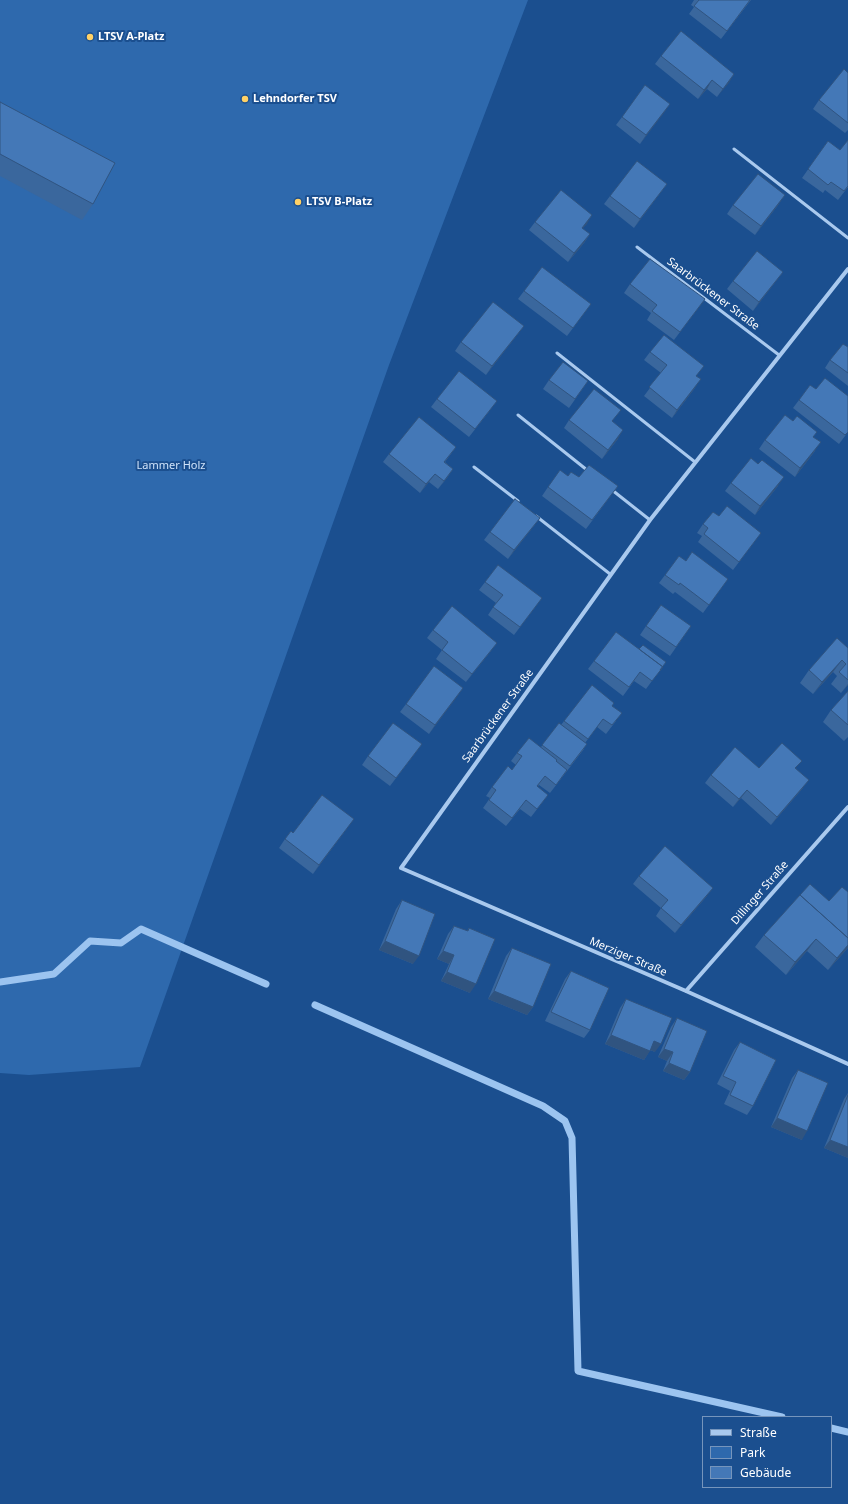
<!DOCTYPE html>
<html>
<head>
<meta charset="utf-8">
<style>
	body { margin:0 }
	#map { position:relative; width:848px; height:1504px; overflow:hidden; background:#1b4f8f; font-family:"Noto Sans",sans-serif }
	canvas { display:block }
	.legend { position:absolute; left:702px; top:1416px; width:130px; height:72px; box-sizing:border-box; background:#1b4f8f; border:1px solid #7695bc; margin:0; padding:5px 7px; list-style:none; font-size:12px; color:#fff }
	.legend li { display:flex; align-items:center; gap:8px; height:20px }
	.legend b { width:20px; border:1px solid #7695bc }
</style>
</head>
<body>
<div id="map">
<canvas width="848" height="1504"></canvas>
<ul class="legend">
<li><b style="height:5px;background:#a9c9ee"></b>Straße</li>
<li><b style="height:11px;background:#2e69ad"></b>Park</li>
<li><b style="height:11px;background:#4478b7"></b>Gebäude</li>
</ul>
</div>
<script>
const context = document.querySelector('canvas').getContext('2d');
context.lineJoin = 'round';
function fillPath(path, color) {
  context.fillStyle = color;
  context.fill(path, 'evenodd');
}
function poly(rows) {
  const path = new Path2D();
  for (const r of rows) {
    path.moveTo(r[0], r[1]);
    for (let i = 2; i < r.length; i += 2) path.lineTo(r[i], r[i + 1]);
  }
  return path;
}
function strokePath(path, color, width, dash) {
  context.strokeStyle = color;
  context.lineWidth = width;
  context.lineCap = dash ? 'butt' : 'round';
  context.setLineDash(dash || []);
  context.stroke(path);
}
function drawText(font, color, halo, rows, align = 'center') {
  context.font = font + ' "Noto Sans",sans-serif';
  context.lineWidth = 4;
  context.setLineDash([]);
  context.textBaseline = 'middle';
  context.strokeStyle = halo;
  context.fillStyle = color;
  for (const [text, x, y, turn = 0] of rows) {
    context.save();
    context.translate(x, y);
    context.rotate((+turn || 0) * Math.PI / 180);
    context.textAlign = isNaN(turn) ? turn : align;
    if (halo) context.strokeText(text, 0, 0);
    context.fillText(text, 0, 0);
    context.restore();
  }
}
const green = poly([
	[0,0,528,0,389,365,140,1067,29,1075,0,1073]
]);
const stream = poly([
	[0,982,54,974,90,941,121,943,141,929,266,984],
	[315,1005,543,1106,565,1121,572,1138,578,1371,782,1417],
	[831,1428,848,1432]
]);
const lane = poly([
	[734,149,848,238],
	[637,247,779,355],
	[557,353,695,462],
	[518,415,587,470],
	[474,467,518,501],
	[612,490,650,520],
	[536,516,610,574]
]);
const street = poly([
	[848,269,650,520,401,868,686,991,848,1064],
	[686,991,848,807]
]);
const wall = poly([
	[694,0,751,0,721,39,689,14,694,7,691,5],
	[661,56,734,74,717,97,707,89,698,99,655,64],
	[848,73,848,130,845,133,813,109,819,100],
	[0,102,93,204,82,220,0,176],
	[670,104,640,144,616,125,622,117],
	[828,141,848,187,838,200,825,190,823,193,802,178],
	[667,184,634,228,604,204,610,196],
	[779,204,755,235,727,214,733,205],
	[592,215,582,229,590,234,584,243,568,262,529,230,535,222],
	[783,272,753,311,727,289,733,281],
	[630,284,705,299,674,340,647,320,651,313,624,293],
	[524,291,591,304,567,336,518,299],
	[524,326,486,375,455,351,461,342],
	[848,347,848,386,825,368,830,360],
	[650,352,697,376,695,388,672,418,644,396,661,373,644,360],
	[549,380,588,381,569,408,543,389],
	[848,396,848,432,839,444,793,408,799,400],
	[437,399,491,409,469,437,431,407],
	[569,420,612,422,618,439,602,459,564,428],
	[814,437,815,451,795,477,759,449,765,440],
	[456,447,445,462,453,469,447,478,438,489,429,482,420,493,383,462,389,454],
	[758,464,778,486,755,515,725,491,731,483],
	[568,476,579,477,618,486,586,529,542,496,548,487],
	[540,518,508,559,484,540,490,532],
	[703,524,755,541,733,570,698,542,702,536,697,533],
	[498,565,536,606,514,635,488,615,496,603,479,590],
	[665,575,722,587,703,613,675,592,673,594,659,583],
	[646,626,691,626,670,656,640,635],
	[433,630,491,651,466,682,436,659,442,650,427,638],
	[848,648,848,685,841,693,831,684,837,676,833,672,813,694,800,683,809,670],
	[639,649,666,662,646,689,634,681,623,696,588,669,594,661],
	[463,688,429,734,400,712,406,704],
	[848,691,848,737,844,741,823,722,831,710],
	[612,706,616,721,606,734,597,727,585,743,584,749,550,793,539,785,537,787,548,795,531,817,520,809,506,826,483,808,490,798,486,796,492,787,512,770,516,765,511,761,517,753,541,747,559,723,561,725,564,721],
	[422,744,390,786,362,765,368,756],
	[759,768,796,768,803,788,771,825,741,798,733,807,705,783,711,775],
	[348,827,313,874,279,848,285,839,293,833],
	[639,876,707,896,675,933,656,916,661,908,633,884],
	[848,892,848,948,828,970,807,951,786,975,755,947,764,935,800,895,829,901],
	[402,900,413,964,379,950,396,909],
	[454,926,467,931,469,928,470,993,441,981,449,964,437,959,448,934],
	[512,948,533,1007,527,1015,488,999,506,956],
	[571,971,590,1030,584,1038,545,1021,565,979],
	[626,999,655,1052,650,1050,644,1060,605,1044,620,1008],
	[677,1018,690,1072,684,1080,663,1071,667,1061,658,1057,671,1027],
	[740,1042,753,1106,747,1115,724,1104,730,1091,717,1084,734,1050],
	[798,1070,802,1140,771,1127,792,1078],
	[848,1093,848,1158,824,1148,844,1099]
]);
const shadedWall = poly([
	[734,74,729,83,717,97,723,89],
	[712,80,707,89,698,99,704,90],
	[670,104,664,113,640,144,646,135],
	[667,184,634,228,640,219],
	[785,195,779,204,755,235,761,226],
	[592,215,587,224,576,236,582,228],
	[590,234,584,243,568,262,574,253],
	[783,272,777,280,753,311,759,302],
	[524,326,518,334,486,375,492,366],
	[701,379,695,388,672,418,677,410],
	[623,430,618,439,602,459,608,450],
	[821,442,815,451,795,477,800,468],
	[453,469,447,478,438,489],
	[435,474,429,482,420,493,426,484],
	[784,477,778,486,755,515,760,506],
	[540,518,534,526,508,559,514,550],
	[497,643,491,651,466,682,472,674],
	[842,660,833,672,813,694,822,682],
	[848,684,848,685,841,693],
	[463,688,457,697,429,734,435,725],
	[809,780,803,788,771,825,777,817],
	[747,790,741,798,733,807,739,799],
	[354,819,348,827,313,874,319,865],
	[713,888,707,896,675,933,681,925],
	[816,939,807,951,786,975,795,962],
	[385,941,419,956,413,964,379,950],
	[848,945,848,948,828,970,837,958],
	[443,951,454,955,449,964,437,959],
	[447,972,476,984,470,993,441,981],
	[494,991,533,1007,527,1015,488,999],
	[611,1035,650,1051,644,1060,605,1044],
	[654,1041,661,1044,655,1052,648,1049],
	[664,1049,673,1052,667,1061,658,1057],
	[669,1063,690,1072,684,1080,663,1071],
	[777,1118,807,1131,802,1140,771,1127],
	[830,1140,848,1147,848,1158,824,1148]
]);
const building = poly([
	[699,0,750,0,727,31,694,6,699,0],
	[681,31,734,74,723,89,712,80,704,90,661,56,681,31],
	[844,69,848,73,848,123,819,100,844,69],
	[645,85,670,104,646,135,622,117,645,85],
	[0,102,115,163,93,204,0,154,0,102],
	[848,140,848,186,844,191,831,182,828,185,808,169,828,141,840,150,848,140],
	[637,161,667,184,640,219,610,196,637,161],
	[758,174,785,195,761,226,733,205,758,174],
	[561,190,592,215,582,228,590,234,574,253,535,222,561,190],
	[757,251,783,272,759,302,733,281,757,251],
	[650,259,705,299,680,332,652,311,657,305,630,284,650,259],
	[542,267,591,304,573,328,524,291,542,267],
	[493,302,524,326,492,366,461,342,493,302],
	[664,335,704,366,696,376,701,379,677,410,649,387,667,365,650,352,664,335],
	[843,344,848,347,848,373,830,360,843,344],
	[563,362,588,381,575,399,549,380,563,362],
	[459,371,497,401,475,429,437,399,459,371],
	[825,378,848,396,848,432,845,435,799,400,810,385,816,389,825,378],
	[594,389,621,410,612,421,623,430,608,450,569,420,594,389],
	[785,415,793,421,797,416,817,432,813,437,821,442,800,468,765,440,785,415],
	[419,417,456,447,444,462,453,469,444,481,435,474,426,484,389,454,419,417],
	[751,458,758,464,762,460,784,477,760,506,731,483,751,458],
	[589,465,618,486,592,520,548,487,560,470,568,476,571,472,579,477,589,465],
	[515,499,540,518,514,550,490,532,515,499],
	[727,506,761,533,739,562,704,534,708,528,703,524,713,512,719,516,727,506],
	[692,552,728,579,709,605,680,583,679,585,665,575,679,556,686,561,692,552],
	[498,565,542,598,520,627,493,607,503,595,485,582,498,565],
	[661,605,691,626,676,647,646,626,661,605],
	[452,606,497,643,472,674,442,650,448,642,433,630,452,606],
	[616,632,663,667,652,681,640,672,629,687,594,661,616,632],
	[837,638,848,648,848,680,839,672,846,664,842,660,822,682,809,670,837,638],
	[643,645,666,662,660,670,663,667,639,649,643,645],
	[434,666,463,688,435,725,406,704,434,666],
	[592,685,614,703,612,706,622,713,612,725,603,719,588,739,564,721,592,685],
	[848,691,848,725,831,710,848,691],
	[393,723,422,744,396,778,368,756,393,723],
	[559,723,587,744,570,766,542,745,559,723],
	[529,738,557,760,556,761,567,770,556,785,545,776,537,786,548,795,537,809,526,800,512,818,489,800,496,790,492,787,508,766,512,770,522,756,517,753,529,738],
	[782,743,802,761,795,768,809,780,777,817,747,790,739,799,711,775,735,747,759,768,782,743],
	[322,795,354,819,319,865,285,839,291,831,293,833,322,795],
	[665,846,713,888,681,925,661,908,668,900,639,876,665,846],
	[810,884,829,901,842,887,848,892,848,938,800,895,810,884],
	[800,895,848,938,848,945,837,958,816,939,795,962,764,935,800,895],
	[402,900,435,914,419,956,385,941,402,900],
	[454,926,468,931,469,928,495,939,476,984,447,972,454,955,443,951,454,926],
	[512,948,551,964,533,1007,494,991,512,948],
	[571,971,609,988,590,1030,551,1012,571,971],
	[626,999,672,1018,661,1044,654,1041,650,1051,611,1035,626,999],
	[677,1018,707,1031,690,1072,669,1063,673,1052,664,1049,677,1018],
	[740,1042,776,1060,753,1106,730,1095,736,1082,723,1076,740,1042],
	[798,1070,828,1083,807,1131,777,1118,798,1070],
	[848,1095,848,1147,830,1140,848,1095]
]);
const markers = [
	[90,37,4,"#ffd166"],
	[245,99,4,"#ffd166"],
	[298,202,4,"#ffd166"]
];
const poiNames = [
	["LTSV A-Platz",98,37],
	["Lehndorfer TSV",253,99],
	["LTSV B-Platz",306,202]
];
const streetNames = [
	["Saarbrückener Straße",713,294,37],
	["Saarbrückener Straße",498,716,-54],
	["Dillinger Straße",760,893,-49],
	["Merziger Straße",628,957,23]
];
const parkNames = [
	["Lammer Holz",171,466]
];
fillPath(green, '#2e69ad');
strokePath(stream, '#9cc4f0', 7);
strokePath(lane, '#a9c9ee', 3);
strokePath(street, '#a9c9ee', 4);
fillPath(wall, '#3a679d');
fillPath(shadedWall, '#305480');
fillPath(building, '#4478b7');
strokePath(building, '#305480', 1);
for (const [x, y, r, color] of markers) {
  const dot = new Path2D();
  dot.arc(x, y, r, 0, 2 * Math.PI);
  context.fillStyle = color;
  context.fill(dot);
  strokePath(dot, '#1b4f8f', 1.5);
}
drawText('bold 11px', '#fff', '#1b4f8f', poiNames, 'left');
drawText('11px', '#fff', '#1b4f8f', streetNames);
drawText('11px', '#cfe3fa', '#1b4f8f', parkNames);
</script>
</body>
</html>
